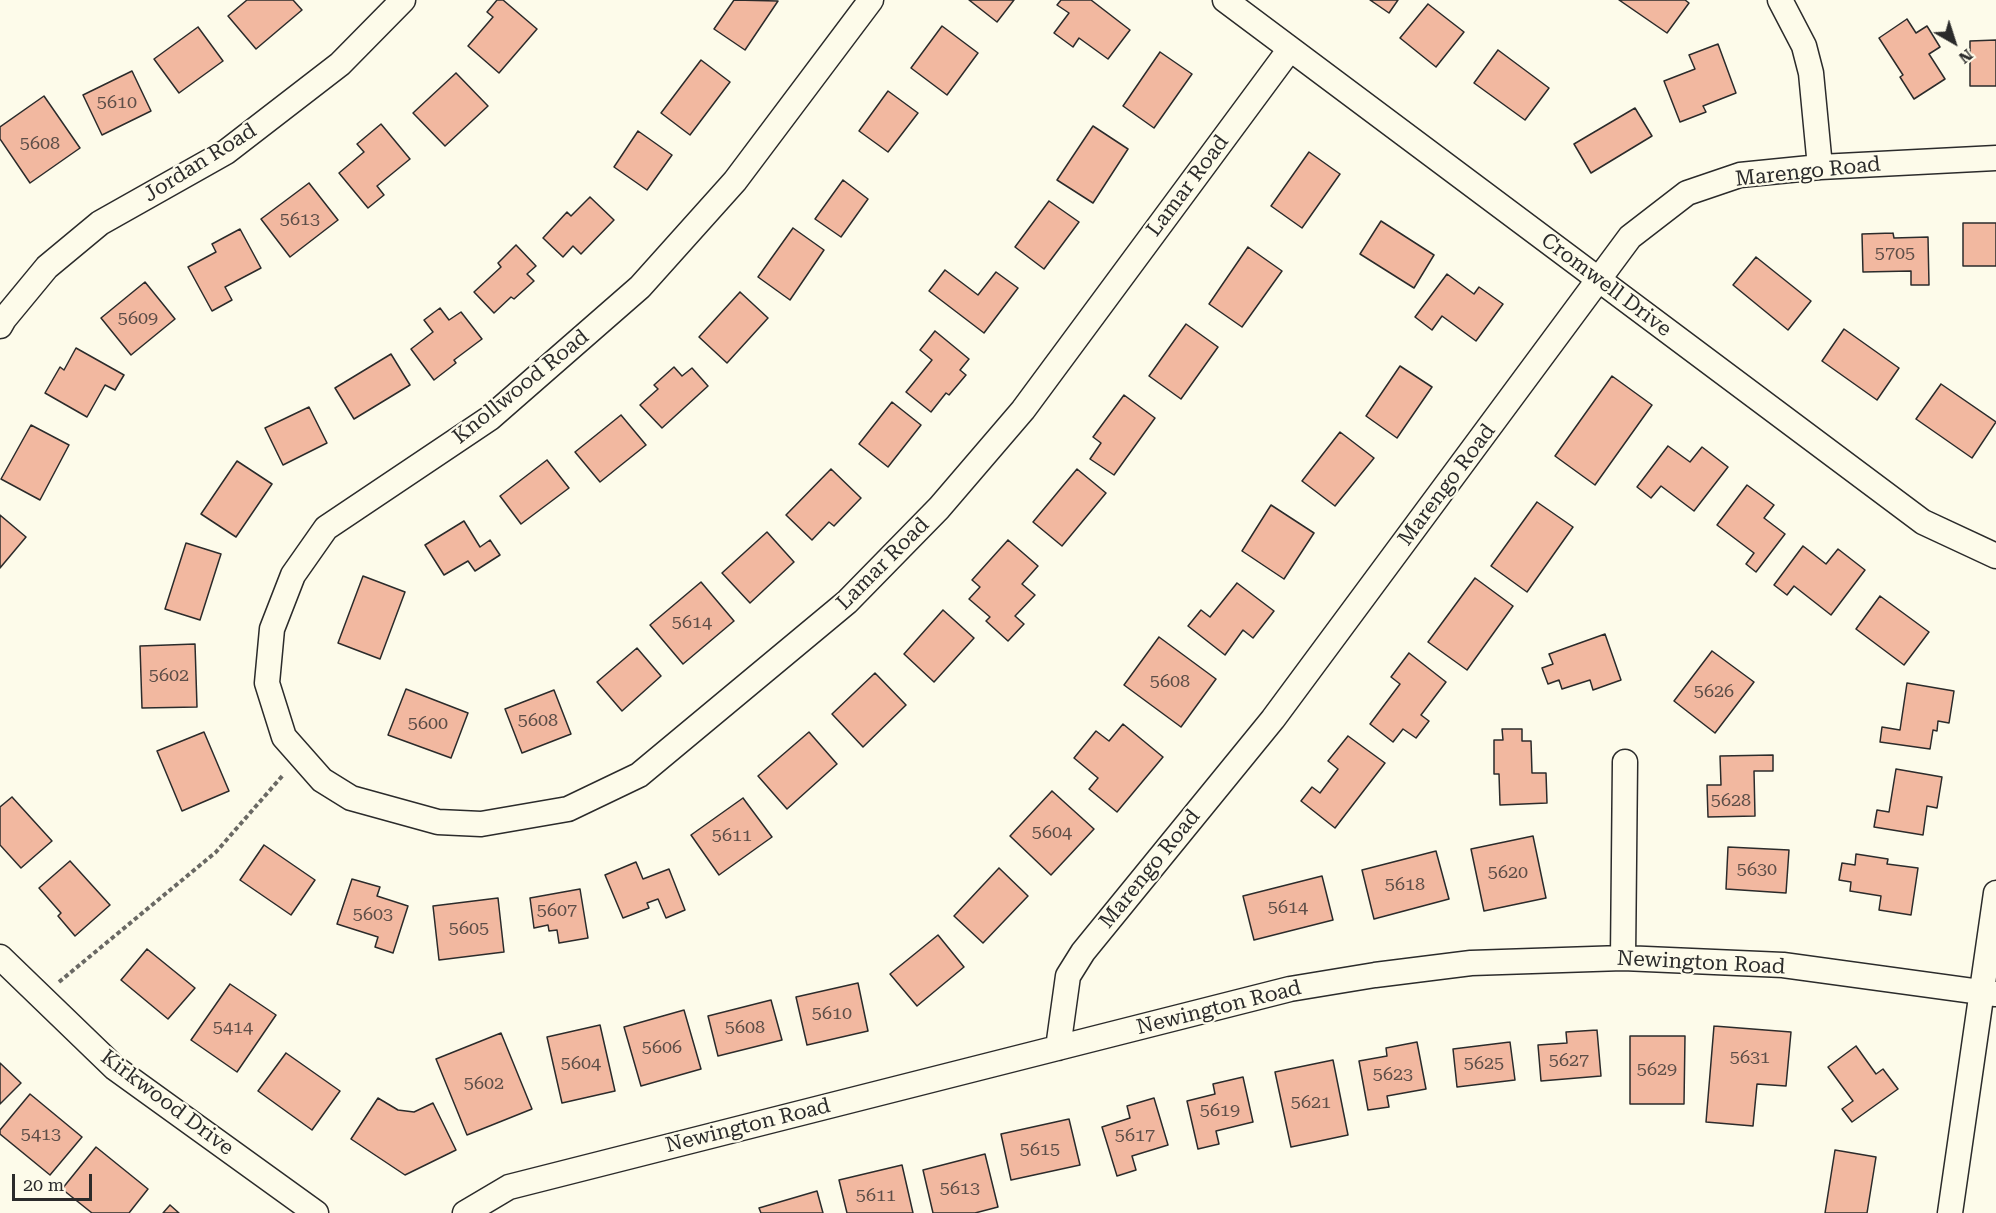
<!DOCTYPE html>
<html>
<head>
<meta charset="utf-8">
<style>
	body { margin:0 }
	#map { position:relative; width:1996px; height:1213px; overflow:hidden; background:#fdfbea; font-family:"Roboto Serif",serif }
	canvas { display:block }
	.north { position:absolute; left:1924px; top:12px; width:60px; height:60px; -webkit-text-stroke:4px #fdfbea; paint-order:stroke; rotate:141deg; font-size:16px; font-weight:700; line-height:24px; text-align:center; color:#2b2b2b }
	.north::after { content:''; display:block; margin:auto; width:21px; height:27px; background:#2b2b2b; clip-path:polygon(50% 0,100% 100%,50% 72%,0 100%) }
	.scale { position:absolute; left:12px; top:1174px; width:80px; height:27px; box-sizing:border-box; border:3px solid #2b2b2b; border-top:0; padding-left:8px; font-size:18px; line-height:21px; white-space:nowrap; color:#2b2b2b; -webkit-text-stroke:4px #fdfbea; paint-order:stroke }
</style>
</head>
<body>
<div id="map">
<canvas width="1996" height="1213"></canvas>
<div class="north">N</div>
<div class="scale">20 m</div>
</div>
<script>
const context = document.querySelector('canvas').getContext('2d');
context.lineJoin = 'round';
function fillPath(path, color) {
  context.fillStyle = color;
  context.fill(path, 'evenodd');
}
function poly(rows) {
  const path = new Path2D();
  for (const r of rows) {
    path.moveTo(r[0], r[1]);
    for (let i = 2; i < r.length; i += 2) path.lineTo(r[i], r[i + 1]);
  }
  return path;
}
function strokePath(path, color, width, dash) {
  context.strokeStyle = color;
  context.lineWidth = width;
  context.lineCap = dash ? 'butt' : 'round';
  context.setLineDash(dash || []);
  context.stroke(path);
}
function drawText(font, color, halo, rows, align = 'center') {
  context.font = font + ' "Roboto Serif",serif';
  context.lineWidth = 4.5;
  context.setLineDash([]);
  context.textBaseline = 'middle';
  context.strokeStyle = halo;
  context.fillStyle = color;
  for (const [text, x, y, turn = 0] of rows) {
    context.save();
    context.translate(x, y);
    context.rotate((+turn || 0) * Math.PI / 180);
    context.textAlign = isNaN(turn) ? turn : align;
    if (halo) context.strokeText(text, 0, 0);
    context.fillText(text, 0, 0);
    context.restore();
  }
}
const building = poly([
	[247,0,293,0,302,10,256,49,228,16,247,0],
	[497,0,503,0,537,29,499,73,468,46,493,17,487,12,497,0],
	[734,0,778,1,745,50,714,29,734,0],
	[969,0,1014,0,997,22,969,0],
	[1061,0,1091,0,1130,30,1108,59,1079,38,1073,47,1054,33,1069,13,1057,5,1061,0],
	[1370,0,1398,0,1389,13,1370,0],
	[1619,0,1685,0,1689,3,1667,33,1619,0],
	[1428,4,1464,32,1436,67,1400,38,1428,4],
	[1907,19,1916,33,1927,26,1940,47,1929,54,1945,79,1914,99,1900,77,1903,75,1879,38,1907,19],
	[942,26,978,53,947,95,911,68,942,26],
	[198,27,223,61,179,93,154,59,198,27],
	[1996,40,1996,86,1970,86,1970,41,1996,40],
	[1718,44,1736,93,1703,106,1706,112,1680,122,1664,81,1695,69,1689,55,1718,44],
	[1498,50,1549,88,1525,120,1474,83,1498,50],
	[1160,52,1192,74,1154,128,1123,106,1160,52],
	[701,60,730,82,690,135,661,113,701,60],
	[132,71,151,111,102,135,83,95,132,71],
	[456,73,488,106,445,146,413,113,456,73],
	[888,91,918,113,888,152,859,131,888,91],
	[44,96,80,148,30,183,0,139,0,127,44,96],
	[1635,108,1652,136,1591,173,1574,144,1635,108],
	[381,124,410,159,377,186,384,195,368,208,339,173,364,152,357,144,381,124],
	[1093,126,1128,149,1093,203,1057,180,1093,126],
	[638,131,672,155,647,190,614,167,638,131],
	[1309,152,1340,174,1302,228,1271,206,1309,152],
	[843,180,868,199,841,237,815,219,843,180],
	[309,183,338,220,290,257,261,219,309,183],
	[590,197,614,220,581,254,573,246,563,257,543,238,567,212,571,216,590,197],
	[1049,201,1079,222,1044,269,1015,247,1049,201],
	[1381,221,1434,255,1414,288,1360,254,1381,221],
	[1963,223,1996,223,1996,266,1963,266,1963,223],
	[793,228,824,250,790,300,758,277,793,228],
	[240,229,261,268,225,287,232,300,212,311,188,267,216,252,212,244,240,229],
	[1893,233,1894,238,1928,237,1929,285,1911,285,1911,271,1863,272,1862,234,1893,233],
	[516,245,536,266,527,274,534,281,514,299,511,297,494,313,474,292,501,267,498,263,516,245],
	[1248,247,1282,271,1242,327,1209,304,1248,247],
	[1756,257,1811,301,1788,330,1733,285,1756,257],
	[945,270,978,295,996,272,1018,288,984,333,929,291,945,270],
	[1447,274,1474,294,1479,287,1503,304,1476,341,1442,316,1432,330,1415,317,1447,274],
	[145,282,175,319,131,355,101,318,145,282],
	[740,292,768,318,727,363,699,337,740,292],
	[440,308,449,320,461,312,482,339,454,360,456,363,434,380,411,349,433,332,424,320,440,308],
	[1186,324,1218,347,1181,399,1149,376,1186,324],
	[1844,329,1899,368,1877,400,1822,361,1844,329],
	[935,331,969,359,960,370,966,375,949,395,946,393,931,412,906,392,932,360,920,350,935,331],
	[76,348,124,375,115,390,105,385,87,417,45,393,60,367,64,370,76,348],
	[391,354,410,385,354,419,335,388,391,354],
	[1400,366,1432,387,1397,438,1366,416,1400,366],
	[674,367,682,376,692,368,708,386,662,428,640,405,658,389,654,385,674,367],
	[1612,376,1652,405,1595,485,1555,456,1612,376],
	[1941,384,1996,422,1972,458,1916,419,1941,384],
	[1124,395,1155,418,1114,475,1090,459,1101,443,1093,437,1124,395],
	[892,402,921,425,888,467,859,444,892,402],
	[309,407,327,443,283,465,265,428,309,407],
	[621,415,646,445,600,482,575,452,621,415],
	[31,425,69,445,40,500,1,479,31,425],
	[1340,432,1374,458,1335,506,1302,481,1340,432],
	[1668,446,1690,462,1702,447,1728,467,1694,511,1661,486,1651,498,1637,487,1668,446],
	[547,460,569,488,521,524,500,496,547,460],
	[237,461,272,484,236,537,201,514,237,461],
	[831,469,861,498,834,526,829,522,812,540,786,515,831,469],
	[1077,469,1106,493,1062,546,1033,522,1077,469],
	[1747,485,1774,505,1764,518,1785,534,1756,572,1746,564,1754,553,1717,525,1747,485],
	[1537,502,1573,527,1527,592,1491,566,1537,502],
	[1271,505,1314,533,1284,579,1242,551,1271,505],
	[0,515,26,537,0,568,0,515],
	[464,521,480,547,490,540,500,555,475,571,468,561,444,575,425,545,464,521],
	[767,532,794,562,750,603,722,573,767,532],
	[1008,540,1038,566,1022,584,1035,595,1015,616,1024,624,1008,641,986,621,990,617,969,599,980,587,972,580,1008,540],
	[186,543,221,554,200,620,165,609,186,543],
	[1803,546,1826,564,1838,549,1865,570,1831,615,1794,586,1787,595,1774,585,1803,546],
	[363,576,405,592,380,659,338,643,363,576],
	[1475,578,1513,606,1467,670,1428,642,1475,578],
	[701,582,734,621,683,664,650,625,701,582],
	[1237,583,1274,611,1253,638,1243,630,1225,655,1188,626,1201,610,1210,617,1237,583],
	[1880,596,1929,632,1904,665,1856,629,1880,596],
	[943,610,974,638,934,682,904,654,943,610],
	[1605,634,1621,680,1593,690,1590,680,1562,689,1559,680,1548,684,1542,668,1553,664,1549,654,1605,634],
	[1159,637,1216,679,1181,727,1124,685,1159,637],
	[195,644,197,707,142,708,140,646,195,644],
	[637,648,661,676,622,711,597,682,637,648],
	[1712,651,1754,682,1715,733,1674,701,1712,651],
	[1409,653,1446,682,1421,715,1429,721,1416,738,1403,729,1393,742,1370,724,1400,684,1391,677,1409,653],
	[875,673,906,705,863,747,832,714,875,673],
	[1907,683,1954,691,1949,723,1938,721,1937,731,1933,730,1930,749,1880,742,1882,727,1900,730,1907,683],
	[406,689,468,713,451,758,388,735,406,689],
	[554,690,571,734,522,753,505,709,554,690],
	[1123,724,1163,757,1117,812,1089,789,1098,778,1074,758,1096,731,1109,741,1123,724],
	[1502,729,1522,729,1522,741,1531,741,1532,773,1546,773,1547,803,1500,805,1499,774,1494,774,1494,740,1503,740,1502,729],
	[204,732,229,791,182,811,157,751,204,732],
	[809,732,837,764,787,809,758,776,809,732],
	[1348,736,1385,763,1335,828,1301,801,1312,787,1320,793,1338,769,1328,761,1348,736],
	[1773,755,1773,771,1754,771,1755,816,1708,817,1707,785,1721,785,1720,756,1773,755],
	[1896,769,1942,777,1937,808,1927,806,1923,835,1874,827,1877,810,1889,812,1896,769],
	[1052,791,1094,829,1051,875,1010,836,1052,791],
	[12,797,52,841,21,868,0,845,0,807,12,797],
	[743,798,772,837,719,875,691,835,743,798],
	[1533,836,1546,898,1484,911,1471,849,1533,836],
	[264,845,315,880,291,915,240,880,264,845],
	[1728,847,1789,850,1786,893,1726,889,1728,847],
	[1436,851,1449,899,1374,919,1362,870,1436,851],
	[1856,854,1888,859,1887,864,1918,868,1911,915,1879,910,1881,896,1850,891,1851,882,1839,880,1842,863,1855,865,1856,854],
	[70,861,110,905,75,936,58,916,61,913,39,888,70,861],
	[636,862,643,879,669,869,685,910,666,918,658,899,647,903,649,908,623,918,605,875,636,862],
	[999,868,1028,896,983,943,954,916,999,868],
	[1322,876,1333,920,1254,940,1243,896,1322,876],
	[352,879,380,887,377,896,408,906,393,953,375,947,378,937,337,924,352,879],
	[580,889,588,938,559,943,557,930,549,931,548,925,534,928,530,898,580,889],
	[498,898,504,952,439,960,433,906,498,898],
	[938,935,964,967,917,1006,890,974,938,935],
	[147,949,195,988,168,1019,121,980,147,949],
	[858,983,868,1031,807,1045,796,997,858,983],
	[230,984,276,1015,237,1072,191,1040,230,984],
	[771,1000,782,1040,718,1056,708,1016,771,1000],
	[684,1010,701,1069,641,1086,624,1027,684,1010],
	[600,1025,615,1091,562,1103,547,1037,600,1025],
	[1714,1026,1791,1032,1786,1086,1757,1084,1753,1126,1706,1122,1714,1026],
	[1597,1030,1601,1076,1541,1081,1538,1045,1567,1043,1566,1032,1597,1030],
	[501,1033,532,1109,467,1135,436,1059,501,1033],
	[1630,1036,1685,1036,1684,1104,1630,1104,1630,1036],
	[1417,1042,1426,1089,1387,1096,1389,1107,1368,1110,1359,1061,1387,1056,1386,1048,1417,1042],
	[1510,1042,1515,1080,1457,1087,1453,1049,1510,1042],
	[1856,1046,1876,1074,1883,1069,1898,1089,1852,1122,1842,1109,1853,1101,1828,1067,1856,1046],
	[286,1053,340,1091,312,1130,258,1091,286,1053],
	[1333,1060,1348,1135,1291,1147,1275,1072,1333,1060],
	[0,1063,21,1083,0,1104,0,1063],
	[1243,1077,1253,1122,1216,1131,1219,1144,1198,1149,1187,1101,1215,1094,1213,1084,1243,1077],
	[30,1094,82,1137,50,1175,0,1134,0,1130,30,1094],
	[378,1098,398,1110,414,1112,433,1103,456,1150,405,1175,351,1139,378,1098],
	[1154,1098,1168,1145,1132,1156,1136,1170,1117,1176,1102,1127,1130,1118,1127,1106,1154,1098],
	[1069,1119,1080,1165,1011,1180,1001,1134,1069,1119],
	[96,1147,148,1189,129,1213,92,1213,62,1189,96,1147],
	[1835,1150,1876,1157,1867,1213,1825,1213,1835,1150],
	[985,1154,998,1207,975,1213,933,1213,923,1170,985,1154],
	[902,1165,913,1213,847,1213,839,1180,902,1165],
	[817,1191,823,1213,761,1213,759,1208,817,1191],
	[170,1205,179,1213,163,1213,170,1205]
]);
const path = poly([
	[59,982,216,852,284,774]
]);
const minor = poly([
	[871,0,735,181,640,287,490,418,326,528,293,575,272,629,267,683,284,737,322,780,351,798,438,822,481,824,568,809,639,775,847,602,939,508,1023,410,1290,49],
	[1225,0,1923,522,1996,556],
	[1780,0,1804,46,1811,73,1820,167],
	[0,326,4,319,47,267,100,223,226,152,340,64,403,0],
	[0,957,115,1068,316,1213],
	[1623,958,1625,762],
	[1058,1048,1068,976,1083,952,1273,719,1630,237,1687,193,1740,175,1820,167,1996,158],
	[465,1213,509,1187,1290,989,1375,975,1471,963,1623,958,1783,965,1996,994],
	[1950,1213,1996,893]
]);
const numberNames = [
	["5610",117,103],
	["5608",40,144],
	["5613",300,220],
	["5705",1895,254],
	["5609",138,319],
	["5614",692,623],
	["5602",169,676],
	["5608",1170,682],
	["5626",1714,692],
	["5608",538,721],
	["5600",428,724],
	["5628",1731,801],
	["5604",1052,833],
	["5611",732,836],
	["5630",1757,870],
	["5620",1508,873],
	["5618",1405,885],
	["5614",1288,908],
	["5607",557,911],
	["5603",373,915],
	["5605",469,929],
	["5610",832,1014],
	["5414",233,1028],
	["5608",745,1028],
	["5606",662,1048],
	["5631",1750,1058],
	["5627",1569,1061],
	["5604",581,1064],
	["5625",1484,1064],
	["5629",1657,1070],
	["5623",1393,1075],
	["5602",484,1084],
	["5621",1311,1103],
	["5619",1220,1111],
	["5413",41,1135],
	["5617",1135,1136],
	["5615",1040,1150],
	["5613",960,1189],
	["5611",876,1196]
];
const streetNames = [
	["Jordan Road",200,163,-32],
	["Marengo Road",1808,172,-6],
	["Lamar Road",1188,186,-53],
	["Cromwell Drive",1606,285,37],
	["Knollwood Road",521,387,-39],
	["Marengo Road",1447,485,-53],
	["Lamar Road",883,564,-45],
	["Marengo Road",1150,869,-51],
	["Newington Road",1701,963,3],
	["Newington Road",1219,1008,-14],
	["Kirkwood Drive",167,1103,37],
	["Newington Road",748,1126,-14]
];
fillPath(building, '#f2b8a0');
strokePath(building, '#2b2b2b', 1.5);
strokePath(minor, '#2b2b2b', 27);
strokePath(path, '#6a6964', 4, [4.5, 3]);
strokePath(minor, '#fdfbea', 24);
drawText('18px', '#5d4e48', null, numberNames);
drawText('21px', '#2b2b2b', '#fdfbea', streetNames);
</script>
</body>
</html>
